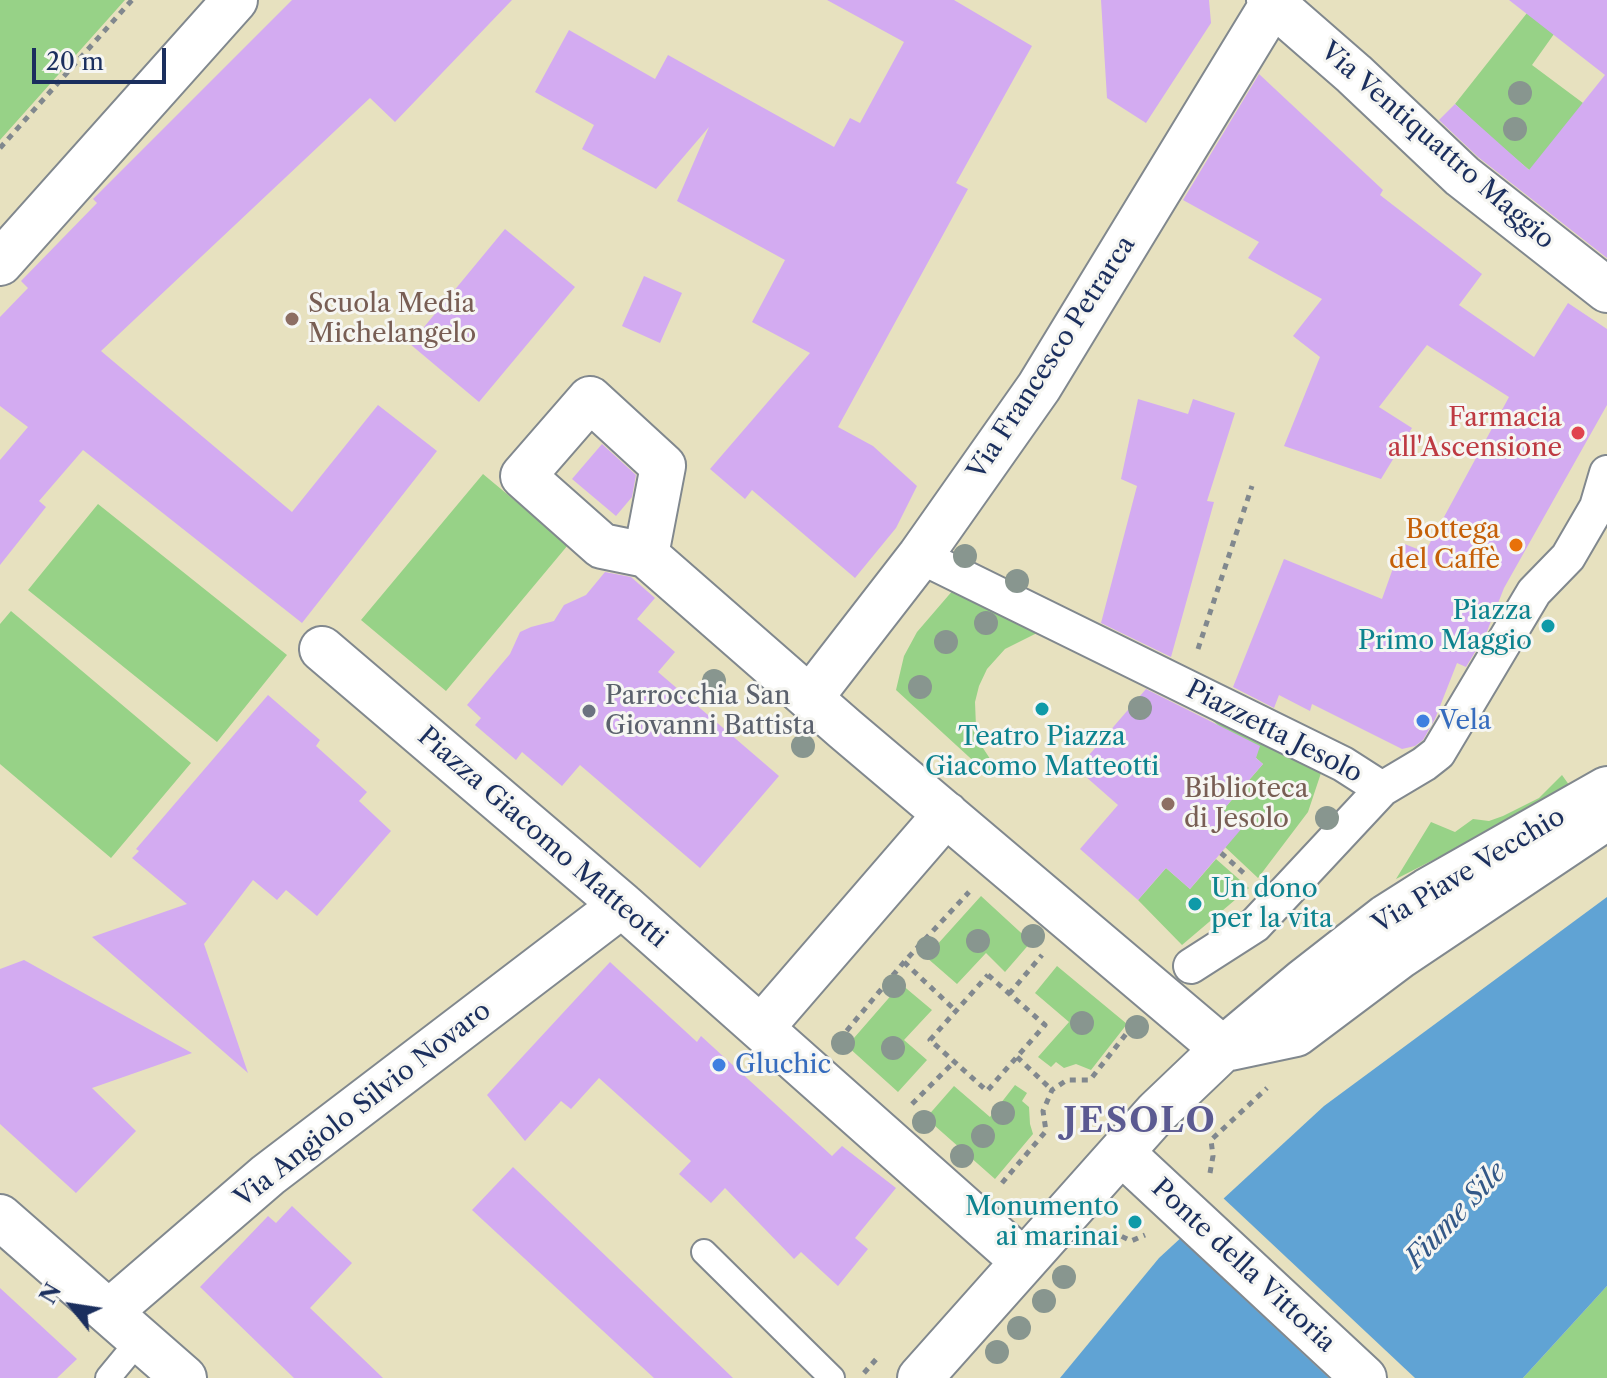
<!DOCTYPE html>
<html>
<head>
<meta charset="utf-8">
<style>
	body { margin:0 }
	#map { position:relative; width:1607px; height:1378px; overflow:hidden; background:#e7e1bf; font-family:"Libre Caslon Text",serif }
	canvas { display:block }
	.north { position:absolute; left:32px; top:1266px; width:80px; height:80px; -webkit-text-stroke:6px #f6f6f2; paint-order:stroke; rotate:300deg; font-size:22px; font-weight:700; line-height:32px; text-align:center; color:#1b2f5e }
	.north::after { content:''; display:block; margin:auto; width:28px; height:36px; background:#1b2f5e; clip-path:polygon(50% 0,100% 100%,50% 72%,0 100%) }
	.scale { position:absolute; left:32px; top:48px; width:134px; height:36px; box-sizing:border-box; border:4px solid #1b2f5e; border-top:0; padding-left:10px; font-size:24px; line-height:28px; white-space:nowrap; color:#1b2f5e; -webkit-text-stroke:6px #f6f6f2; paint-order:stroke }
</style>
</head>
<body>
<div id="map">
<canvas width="1607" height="1378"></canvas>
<div class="north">N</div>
<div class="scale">20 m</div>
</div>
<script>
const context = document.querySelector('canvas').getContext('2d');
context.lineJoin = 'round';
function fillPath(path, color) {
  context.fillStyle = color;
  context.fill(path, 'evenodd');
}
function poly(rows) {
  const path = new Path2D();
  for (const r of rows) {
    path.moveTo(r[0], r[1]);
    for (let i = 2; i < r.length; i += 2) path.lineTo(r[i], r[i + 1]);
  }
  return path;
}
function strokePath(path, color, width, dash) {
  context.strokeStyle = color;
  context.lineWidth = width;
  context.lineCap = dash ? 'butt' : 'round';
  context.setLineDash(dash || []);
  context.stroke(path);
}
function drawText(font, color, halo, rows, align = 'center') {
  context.font = font + ' "Libre Caslon Text",serif';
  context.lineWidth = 6;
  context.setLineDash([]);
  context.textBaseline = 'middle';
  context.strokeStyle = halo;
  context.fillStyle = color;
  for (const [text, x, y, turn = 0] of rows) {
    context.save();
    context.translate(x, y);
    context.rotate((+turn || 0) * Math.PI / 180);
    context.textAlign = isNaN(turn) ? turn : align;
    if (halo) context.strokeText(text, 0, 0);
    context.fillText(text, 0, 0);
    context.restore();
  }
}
const green = poly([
	[0,0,125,0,0,140],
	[1527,13,1554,34,1532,65,1583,103,1566,201,1496,142,1455,104],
	[483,474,568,545,446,691,361,620],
	[98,504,287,655,217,742,28,590],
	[954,589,1035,626,1037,633,1005,649,987,669,979,686,975,702,976,727,981,745,998,771,992,778,896,690,904,656,917,632],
	[11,611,191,763,111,858,0,764,0,624],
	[1198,708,1322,770,1308,812,1258,878,1225,847,1223,810,1263,764],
	[1562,775,1572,789,1396,879,1431,822,1455,832,1473,819,1489,821,1503,816,1539,798],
	[1216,859,1249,888,1182,945,1138,900,1166,868,1190,889],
	[981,896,1031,942,1005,972,986,953,957,984,926,957],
	[1057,966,1127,1024,1091,1070,1076,1064,1064,1068,1056,1062,1051,1067,1038,1057,1069,1022,1035,993],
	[901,984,932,1010,904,1040,927,1060,898,1092,847,1046],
	[1015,1085,1027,1093,1022,1101,1029,1107,1030,1124,1033,1134,995,1179,926,1118,954,1086,990,1117],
	[1607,1286,1607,1378,1523,1378]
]);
const water = poly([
	[1607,897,1607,1286,1523,1378,1060,1378,1159,1258,1324,1106]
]);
const pier = poly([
	[1221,1196,1415,1378,1329,1378,1177,1236]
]);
const building = poly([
	[292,0,512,0,395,122,370,98,101,351,292,512,378,405,437,451,302,623,83,450,39,501,46,507,0,565,0,460,28,427,0,406,0,317,28,288,21,281,97,203,93,199],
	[827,0,954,0,1032,46,956,183,968,189,838,427,873,446,917,486,896,528,855,578,752,490,745,499,710,469,810,353,752,322,785,260,677,201,709,127,656,189,582,149,594,125,535,92,569,30,655,79,668,55,834,147,850,118,860,123,904,42],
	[1101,0,1209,0,1211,23,1146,123,1107,98],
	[1509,0,1607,0,1607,258,1478,157,1439,120,1455,104,1529,170,1605,75],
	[1259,74,1383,190,1380,195,1482,274,1459,305,1534,357,1568,303,1607,329,1607,405,1504,588,1486,634,1466,667,1457,663,1435,719,1423,740,1415,746,1402,749,1312,704,1310,711,1279,695,1274,708,1233,687,1284,559,1382,599,1402,543,1425,552,1509,397,1427,345,1379,407,1412,428,1381,479,1284,446,1320,357,1293,336,1322,299,1248,258,1259,242,1183,200],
	[505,229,575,287,479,402,410,344],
	[644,276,682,293,660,343,622,326],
	[1138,399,1188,414,1193,399,1235,413,1207,501,1214,502,1171,657,1101,623,1137,486,1121,479],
	[602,444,636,475,632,497,616,516,572,479],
	[605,572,631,577,655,598,637,619,675,652,658,672,779,776,700,868,580,765,562,786,522,752,516,760,475,725,481,718,467,705,510,654,520,632,531,627,554,621,564,605,586,595],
	[1146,689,1260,746,1256,758,1263,764,1223,810,1243,827,1190,889,1166,868,1138,900,1080,849,1118,805,1077,769],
	[268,695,320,740,316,746,367,792,359,801,391,831,317,916,286,890,277,900,253,880,204,944,248,1073,92,937,187,904,132,858,139,851,136,849],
	[24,960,192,1053,92,1088,136,1131,76,1193,0,1124,0,969],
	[610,962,697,1042,701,1036,832,1156,842,1146,896,1188,855,1238,868,1249,838,1286,801,1252,794,1259,725,1188,711,1203,679,1174,691,1161,599,1078,571,1109,561,1101,525,1141,487,1095],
	[513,1167,733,1378,654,1378,472,1210],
	[292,1206,352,1263,310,1308,383,1378,294,1378,200,1287,268,1216,276,1223],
	[0,1288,77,1359,57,1378,0,1378]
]);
const path = poly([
	[0,148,132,0],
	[1198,649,1252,486],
	[1221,853,1246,875],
	[904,962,956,1011],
	[988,975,1045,1025,987,1091,930,1040,988,975],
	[1009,994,1042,955],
	[839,1040,904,962,969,892],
	[1017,1057,1052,1090],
	[912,1104,954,1062],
	[1210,1173,1213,1156,1211,1140,1267,1088],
	[1002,1183,1046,1131,1043,1111,1052,1090,1067,1080,1090,1080,1130,1029],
	[1111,1231,1131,1241,1145,1235],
	[864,1373,879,1356]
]);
const service = poly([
	[704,1252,832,1378],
	[108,1378,141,1338]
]);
const pedestrian = poly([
	[920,556,1343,764,1382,789],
	[1191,966,1255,925,1382,789,1424,764,1438,753,1534,592,1568,557,1597,507,1607,473]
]);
const minor = poly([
	[1269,0,1354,74,1462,176,1607,290],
	[0,263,235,0],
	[646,555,663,466,590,399,523,476,602,546,646,555,845,729,1223,1049],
	[322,649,622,905,1023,1261],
	[810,698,920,556,1039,387,1273,3],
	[761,1028,946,814],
	[1122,1153,1364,1378],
	[0,1217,184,1378],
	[109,1312,268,1175,622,905]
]);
const tertiary = poly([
	[1230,1048,1296,1034,1400,956,1594,826],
	[920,1378,1157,1112,1223,1049,1304,981,1386,917,1427,891,1607,789]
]);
const trees = [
	[1520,93],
	[1515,129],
	[965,556],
	[1017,581],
	[986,623],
	[946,642],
	[714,681],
	[920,687],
	[1140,708],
	[803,746],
	[1327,818],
	[1033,936],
	[978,941],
	[928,948],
	[894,986],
	[1082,1023],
	[1137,1027],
	[843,1043],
	[893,1048],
	[1003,1113],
	[924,1122],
	[983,1136],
	[962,1156],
	[1064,1277],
	[1044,1301],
	[1019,1328],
	[997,1352]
];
const markers = [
	[292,319,8,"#8d6e63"],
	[1578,433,8,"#e0444e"],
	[1516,545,8,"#e8710a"],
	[1548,626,8,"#0f9aa8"],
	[1042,709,8,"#0f9aa8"],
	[589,711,8,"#6b7280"],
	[1423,721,8,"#3f7fe0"],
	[1168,804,8,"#8d6e63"],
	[1195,904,8,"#0f9aa8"],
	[719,1065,8,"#3f7fe0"],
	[1135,1222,8,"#0f9aa8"]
];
const streetNames = [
	["Via Ventiquattro Maggio",1437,146,41],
	["Via Francesco Petrarca",1052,358,-57],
	["Piazzetta Jesolo",1274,732,27],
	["Piazza Giacomo Matteotti",542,838,41],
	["Via Piave Vecchio",1469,871,-31],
	["Via Angiolo Silvio Novaro",363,1105,-38],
	["Ponte della Vittoria",1243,1266,43]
];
const educationNames = [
	["Scuola Media",308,304],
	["Michelangelo",308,334],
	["Biblioteca",1184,789],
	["di Jesolo",1184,819]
];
const healthNames = [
	["Farmacia",1562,418],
	["all'Ascensione",1562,448]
];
const foodNames = [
	["Bottega",1500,530],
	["del Caffè",1500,560]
];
const cultureNames = [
	["Piazza",1532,611],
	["Primo Maggio",1532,641],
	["Teatro Piazza",1042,737,"center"],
	["Giacomo Matteotti",1042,767,"center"],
	["Un dono",1211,889,"left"],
	["per la vita",1211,919,"left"],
	["Monumento",1119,1207],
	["ai marinai",1119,1237]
];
const worshipNames = [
	["Parrocchia San",605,696],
	["Giovanni Battista",605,726]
];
const shopNames = [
	["Vela",1439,721],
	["Gluchic",735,1065]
];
const waterNames = [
	["Fiume Sile",1456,1216,-47]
];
const districtNames = [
	["JESOLO",1140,1122]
];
fillPath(green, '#97d287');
fillPath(water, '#60a3d4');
fillPath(pier, '#e7e1bf');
fillPath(building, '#d3abf1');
strokePath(service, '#81888e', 28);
strokePath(pedestrian, '#81888e', 38);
strokePath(minor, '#81888e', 48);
strokePath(tertiary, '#81888e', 48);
strokePath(path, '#81888e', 5, [6, 6]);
strokePath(service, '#fff', 24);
strokePath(pedestrian, '#fff', 34);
strokePath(minor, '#fff', 44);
strokePath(tertiary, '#fff', 44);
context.fillStyle = '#88968f';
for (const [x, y] of trees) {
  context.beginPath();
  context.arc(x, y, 12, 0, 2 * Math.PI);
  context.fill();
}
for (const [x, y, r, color] of markers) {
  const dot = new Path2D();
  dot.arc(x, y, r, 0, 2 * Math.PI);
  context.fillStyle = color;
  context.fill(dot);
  strokePath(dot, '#f6f6f2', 3);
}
drawText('26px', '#1b2f5e', '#f6f6f2', streetNames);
drawText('26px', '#785e54', '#f6f6f2', educationNames, 'left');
drawText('26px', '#be3a42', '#f6f6f2', healthNames, 'right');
drawText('26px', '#c56008', '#f6f6f2', foodNames, 'right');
drawText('26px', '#0d838f', '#f6f6f2', cultureNames, 'right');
drawText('26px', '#5b616d', '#f6f6f2', worshipNames, 'left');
drawText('26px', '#366cbe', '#f6f6f2', shopNames, 'left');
drawText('italic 28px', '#335887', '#f6f6f2', waterNames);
context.letterSpacing = '2px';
drawText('bold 34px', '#5b5a91', '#f6f6f2', districtNames);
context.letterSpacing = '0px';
</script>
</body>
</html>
